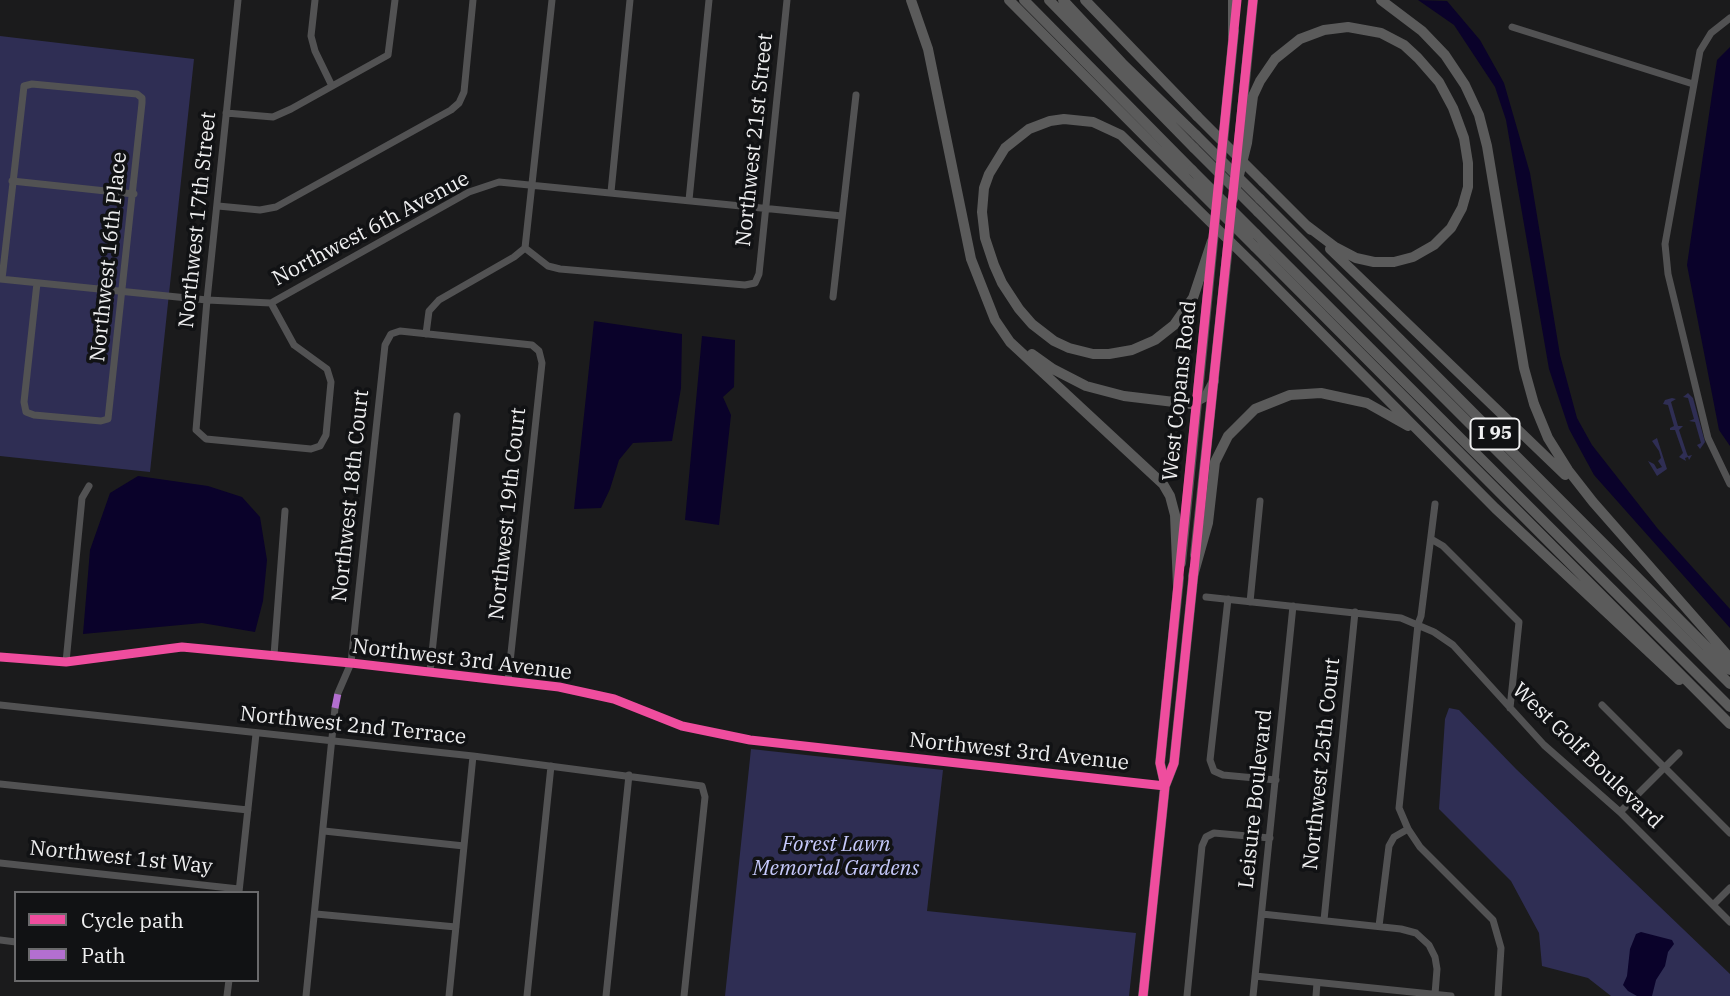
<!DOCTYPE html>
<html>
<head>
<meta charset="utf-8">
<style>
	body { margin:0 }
	#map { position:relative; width:1730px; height:996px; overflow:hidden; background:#1b1b1c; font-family:"IBM Plex Serif",serif }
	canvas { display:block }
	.legend { position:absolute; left:14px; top:891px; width:245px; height:91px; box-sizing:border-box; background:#111214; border:2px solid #6a6a6c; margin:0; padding:9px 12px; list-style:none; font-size:21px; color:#efeff0 }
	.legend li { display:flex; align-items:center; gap:14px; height:35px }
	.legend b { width:35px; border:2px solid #6a6a6c }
</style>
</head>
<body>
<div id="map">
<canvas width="1730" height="996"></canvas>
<ul class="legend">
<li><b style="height:9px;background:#ef4d9e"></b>Cycle path</li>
<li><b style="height:9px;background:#b36fd0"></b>Path</li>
</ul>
</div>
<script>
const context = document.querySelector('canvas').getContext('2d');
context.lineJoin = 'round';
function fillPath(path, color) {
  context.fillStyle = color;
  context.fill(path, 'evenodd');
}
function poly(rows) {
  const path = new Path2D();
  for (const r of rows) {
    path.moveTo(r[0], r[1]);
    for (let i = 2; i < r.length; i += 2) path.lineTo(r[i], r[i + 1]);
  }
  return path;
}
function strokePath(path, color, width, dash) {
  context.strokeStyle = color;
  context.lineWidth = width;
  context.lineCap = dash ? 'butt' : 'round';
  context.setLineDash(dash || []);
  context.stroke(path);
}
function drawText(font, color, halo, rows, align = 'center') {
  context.font = font + ' "IBM Plex Serif",serif';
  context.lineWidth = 7;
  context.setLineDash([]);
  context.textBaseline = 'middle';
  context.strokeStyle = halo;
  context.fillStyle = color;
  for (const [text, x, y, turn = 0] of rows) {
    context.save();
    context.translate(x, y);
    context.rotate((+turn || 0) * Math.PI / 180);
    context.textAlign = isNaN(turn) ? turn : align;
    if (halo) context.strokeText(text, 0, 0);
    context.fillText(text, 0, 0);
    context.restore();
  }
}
const green = poly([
	[0,36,194,59,150,472,0,456],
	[1688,393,1693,398,1705,442,1700,449,1697,445,1701,443,1695,422,1689,421,1694,419,1688,398,1683,397],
	[1672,398,1676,399,1671,402,1678,426,1683,426,1679,430,1687,454,1688,456,1692,455,1689,460,1688,457,1685,458,1686,461,1679,457,1683,453,1675,430,1670,430,1670,428,1674,426,1668,405,1663,404,1665,400],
	[1657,438,1667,469,1657,476,1648,461,1654,464,1657,469,1662,467,1658,461,1661,458,1659,451,1652,441],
	[1449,708,1459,710,1516,769,1730,974,1730,996,1611,996,1588,978,1542,966,1539,933,1511,881,1439,809,1445,719],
	[751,749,943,770,927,911,1136,933,1129,996,725,996]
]);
const water = poly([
	[1418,0,1447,1,1480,40,1504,83,1530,173,1560,355,1577,418,1592,445,1658,529,1730,609,1730,628,1594,475,1569,429,1549,369,1506,120,1495,87,1454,25],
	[1730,47,1730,446,1719,430,1687,265,1717,60],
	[594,321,682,334,681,388,672,441,633,443,619,460,610,489,601,508,574,509],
	[702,336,735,340,734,387,723,397,731,415,719,525,685,520],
	[138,476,208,486,242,497,260,517,267,560,263,601,255,632,202,623,83,634,90,550,110,493],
	[1641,932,1672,940,1674,944,1668,952,1665,966,1656,980,1652,996,1637,996,1628,991,1623,985,1627,976,1630,949,1636,934]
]);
const minor = poly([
	[238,0,207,300,196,430,206,439,311,449,320,446,326,435,331,382,327,369,294,345,271,303],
	[315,0,311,36,315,51,332,86],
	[1730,18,1711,33,1700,51,1665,244,1668,274,1708,438,1730,484],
	[1512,27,1693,84],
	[226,113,273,117,291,109,388,55,395,0],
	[12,181,134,194],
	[611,192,630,0],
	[689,200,709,0],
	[218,206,260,210,276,207,451,110,459,103,464,92,473,0],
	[525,248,552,0],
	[0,279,207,300,271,303,469,192,499,182,842,216],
	[2,279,24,86,32,84,137,94,142,98,142,103,108,419,101,421,34,415,26,412,24,402,37,283],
	[833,297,856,95],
	[426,334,429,311,439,300,514,257,525,248,548,266,560,269,745,285,755,283,759,274,787,0],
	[1435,504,1421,616,1418,624,1399,808,1408,829,1420,847,1493,920,1501,948,1498,996],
	[1431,539,1443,546,1519,622,1510,708],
	[1206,597,1401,618,1434,632,1453,645,1544,745,1620,812,1730,922],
	[1228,599,1210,760,1214,771,1223,775,1276,780],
	[1250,602,1260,501],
	[274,655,285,511],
	[0,657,66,662,182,647,351,663,559,687,614,699,682,726,750,740,1165,786],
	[66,662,82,498,89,486],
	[430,672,457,416],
	[338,693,351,663,385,345,391,334,400,331,532,345,539,351,542,363,508,681],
	[0,705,473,756,702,786,705,797,684,996],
	[1602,705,1730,833],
	[0,784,248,810],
	[1620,812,1679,753],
	[324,831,464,846],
	[0,863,239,889],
	[239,892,256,734],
	[1713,905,1730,888],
	[316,914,456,927],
	[1262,914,1401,929,1416,933,1429,945,1435,957,1437,969,1435,994],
	[1324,920,1355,612],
	[1379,926,1389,846,1394,837,1408,829],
	[0,940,16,942],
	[1255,976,1451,996],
	[227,996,229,980],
	[306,996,335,708],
	[449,996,473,756],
	[527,996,551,766],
	[606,996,629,775],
	[1187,996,1202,846,1206,837,1214,833,1270,838],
	[1253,996,1293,606],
	[1316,996,1317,983]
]);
const major = poly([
	[1237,162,1253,0],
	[1195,555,1231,218],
	[1181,563,1234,31],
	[1165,785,1160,763,1179,578],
	[1143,996,1165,786,1174,763,1194,570]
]);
const highway = poly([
	[911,0,928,49,971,259,995,320,1010,342,1163,484,1170,496,1175,515,1178,586],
	[1009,0,1191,183],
	[1024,0,1192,170],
	[1049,0,1194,148],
	[1063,0,1122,63,1196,135],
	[1085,0,1197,116],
	[1233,0,1233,37],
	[1381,0,1422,31,1445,55,1465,85,1479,115,1487,146,1524,368,1534,404,1548,438,1568,470,1593,502,1730,658],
	[1263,182,1311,230],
	[1233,199,1247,143,1253,96,1260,81,1275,59,1300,39,1324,30,1348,27,1381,33,1404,45,1418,58,1439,82,1453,108,1464,138,1468,163,1468,187,1462,208,1451,228,1434,245,1413,257,1394,262,1374,262,1356,258,1335,247,1306,225],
	[1260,199,1730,670],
	[1188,200,1121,135,1093,122,1064,119,1050,121,1029,129,1005,148,989,174,984,188,982,212,985,238,994,265,1002,283,1019,309,1032,324,1054,341,1069,348,1093,354,1109,354,1132,350,1155,340,1174,325,1193,298,1212,241],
	[1258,212,1730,684],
	[1256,234,1730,707],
	[1255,247,1730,724],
	[1330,249,1565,475],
	[1254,265,1495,508,1679,680],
	[1032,354,1053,369,1086,386,1124,396,1191,404,1206,396,1214,381],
	[1193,576,1208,523,1215,462,1228,436,1255,409,1290,395,1321,393,1367,403,1408,426]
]);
const highwayBridge = poly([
	[1197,116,1263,182],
	[1196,135,1260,199],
	[1194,148,1258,212],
	[1192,170,1256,234],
	[1191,183,1255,247],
	[1188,200,1254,265]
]);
const quiet = poly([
	[335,708,338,693]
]);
const cycleway = poly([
	[0,657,66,662,182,647,351,663,559,687,614,699,682,726,750,740,1165,786],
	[1165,786,1160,763,1237,0],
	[1143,996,1165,786,1174,763,1253,0]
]);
const shields = [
	[1495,434,49]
];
const shieldNames = [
	["I 95",1495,434]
];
const streetNames = [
	["Northwest 21st Street",755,140,-84],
	["Northwest 17th Street",198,220,-84],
	["Northwest 6th Avenue",371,229,-28],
	["Northwest 16th Place",109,257,-84],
	["West Copans Road",1180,391,-84],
	["Northwest 18th Court",351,496,-84],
	["Northwest 19th Court",508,514,-84],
	["Northwest 3rd Avenue",462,660,7],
	["Northwest 2nd Terrace",353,726,6],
	["Northwest 3rd Avenue",1019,752,6],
	["West Golf Boulevard",1587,756,44],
	["Northwest 25th Court",1322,764,-84],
	["Leisure Boulevard",1256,799,-84],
	["Northwest 1st Way",121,858,6]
];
const parkNames = [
	["Forest Lawn",836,845],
	["Memorial Gardens",836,869]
];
fillPath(green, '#2f2e54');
fillPath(water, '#0a022a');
strokePath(minor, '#525253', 7);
strokePath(major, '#535353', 10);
strokePath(highway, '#5b5b5b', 10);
strokePath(highwayBridge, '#5b5b5b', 10);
strokePath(quiet, '#b36fd0', 7, [14, 7]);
strokePath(cycleway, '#ef4d9e', 9);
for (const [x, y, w] of shields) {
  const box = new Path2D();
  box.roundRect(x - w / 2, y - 15.5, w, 31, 5);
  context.fillStyle = '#111214';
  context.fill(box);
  strokePath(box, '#efeff0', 2);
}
drawText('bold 19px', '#efeff0', null, shieldNames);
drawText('21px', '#efeff0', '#111214', streetNames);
drawText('italic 21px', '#c6c9fb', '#111214', parkNames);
</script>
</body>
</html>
